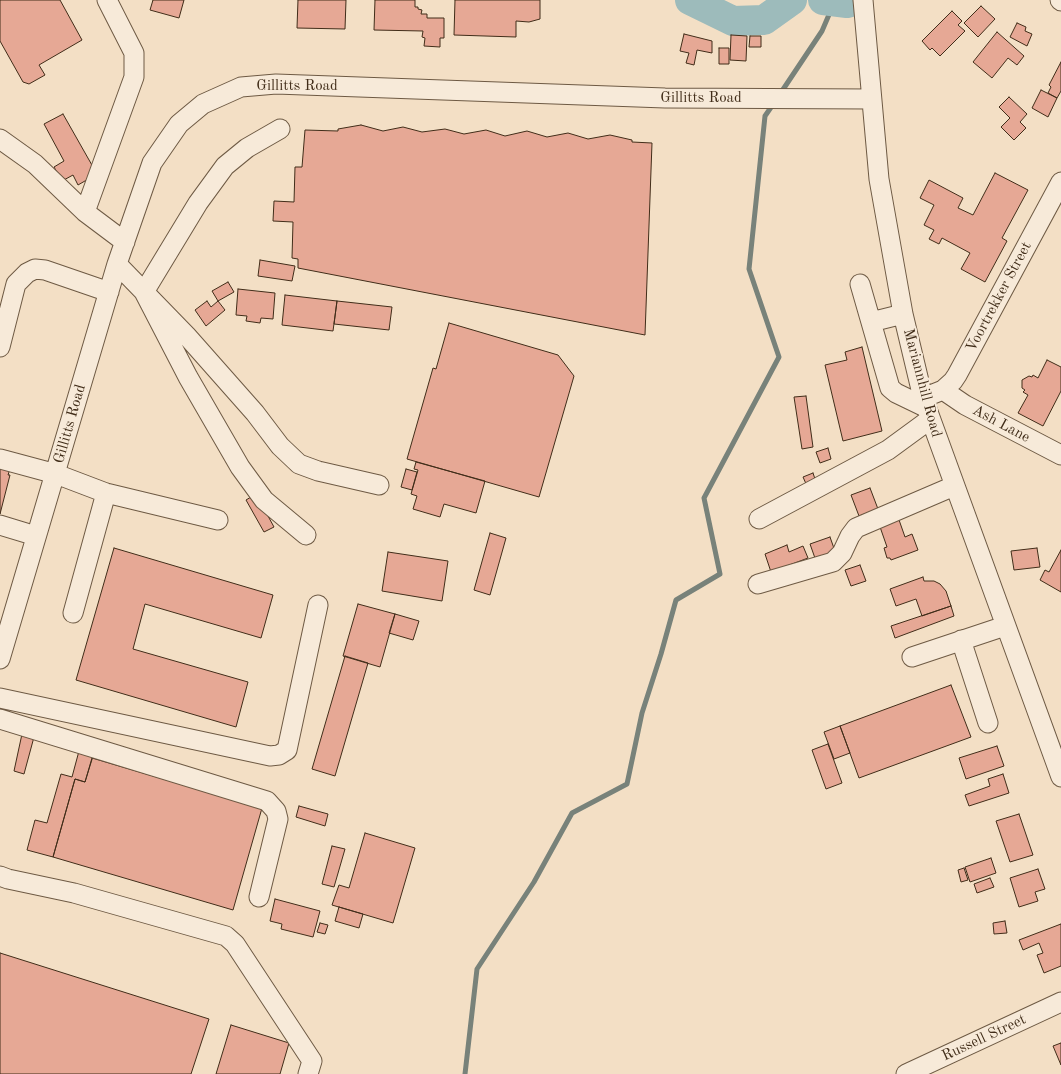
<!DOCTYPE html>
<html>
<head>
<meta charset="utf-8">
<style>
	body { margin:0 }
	canvas { display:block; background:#f3dfc5 }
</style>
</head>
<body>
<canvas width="1061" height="1074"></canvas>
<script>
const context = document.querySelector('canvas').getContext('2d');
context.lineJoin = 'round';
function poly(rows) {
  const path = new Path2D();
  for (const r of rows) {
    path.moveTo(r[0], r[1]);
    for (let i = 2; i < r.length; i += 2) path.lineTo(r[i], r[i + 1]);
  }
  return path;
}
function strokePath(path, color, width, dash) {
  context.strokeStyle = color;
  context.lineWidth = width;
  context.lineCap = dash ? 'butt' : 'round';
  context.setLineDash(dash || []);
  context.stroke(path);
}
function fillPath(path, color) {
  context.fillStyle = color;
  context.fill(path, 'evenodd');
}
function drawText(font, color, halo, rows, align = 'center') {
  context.font = font + ' "Old Standard TT",serif';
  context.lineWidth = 4;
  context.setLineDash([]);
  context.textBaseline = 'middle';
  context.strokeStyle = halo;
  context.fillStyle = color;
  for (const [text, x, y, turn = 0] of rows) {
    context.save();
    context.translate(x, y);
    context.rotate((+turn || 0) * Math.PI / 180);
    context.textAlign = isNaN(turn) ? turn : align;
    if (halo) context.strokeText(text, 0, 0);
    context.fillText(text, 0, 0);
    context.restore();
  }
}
const stream = poly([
	[780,94,822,31,831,10,847,3],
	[465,1074,477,969,534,882,572,813,627,784,642,713,661,654,676,600,720,574,704,498,779,357,749,269,765,116,774,103]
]);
const river = poly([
	[690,0,733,21,764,20,792,0],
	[823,0,847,3,858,0]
]);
const building = poly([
	[0,0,60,0,82,40,39,65,45,75,29,84,23,82,0,41,0,0],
	[153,0,184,0,179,18,150,10,153,0],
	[298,0,346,0,345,29,297,28,298,0],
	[375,0,415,0,415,7,418,7,418,9,422,10,421,14,427,14,427,18,444,18,444,38,440,38,440,47,424,46,425,38,422,37,423,31,374,30,375,0],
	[455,0,540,0,540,19,529,22,516,21,516,37,454,35,455,0],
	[981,6,995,19,978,37,964,23,981,6],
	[952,11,962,21,958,25,965,31,940,56,932,48,930,50,922,41,952,11],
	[1017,23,1026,27,1025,31,1032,34,1027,46,1010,37,1017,23],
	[997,32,1024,56,1017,65,1008,58,992,78,973,62,997,32],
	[684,34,712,41,712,53,697,50,694,65,686,63,689,53,680,51,684,34],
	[731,35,747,36,746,61,730,60,731,35],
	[750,36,761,36,761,47,749,47,750,36],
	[719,48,729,48,729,64,719,64,719,48],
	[1061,62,1061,91,1057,98,1048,93,1051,87,1049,85,1061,62],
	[1041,90,1057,98,1048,117,1032,108,1041,90],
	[1009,97,1027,114,1020,122,1026,128,1014,140,1001,127,1010,118,999,107,1009,97],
	[63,114,97,174,78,185,73,175,62,181,54,167,64,161,44,124,63,114],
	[361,125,383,131,403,127,422,132,445,129,464,134,486,130,505,136,527,131,547,137,568,133,588,139,610,135,632,140,632,142,652,143,645,335,298,268,298,259,292,258,293,222,273,221,274,201,294,202,295,167,302,167,305,130,338,131,338,129,361,125],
	[995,173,1028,190,1002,238,1007,241,985,282,961,269,970,253,942,238,939,244,929,239,934,230,924,225,934,205,920,198,929,180,963,198,958,208,973,215,995,173],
	[260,260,295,266,292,281,258,276,260,260],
	[228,282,234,292,218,301,212,291,228,282],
	[238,289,275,293,273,319,261,318,260,323,246,321,247,316,236,315,238,289],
	[285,295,337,301,333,331,282,325,285,295],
	[207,301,211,307,218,301,225,310,206,326,195,310,207,301],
	[337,301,392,307,389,330,334,324,337,301],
	[449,323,558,355,574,376,539,497,407,459,433,368,436,369,449,323],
	[862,347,882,431,843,441,825,365,847,360,845,352,862,347],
	[1047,360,1061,367,1061,391,1043,426,1018,413,1028,395,1023,392,1025,390,1022,388,1022,380,1029,376,1032,377,1033,375,1038,378,1047,360],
	[806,396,813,447,802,449,794,397,806,396],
	[828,448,831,459,820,463,816,452,828,448],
	[416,462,485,481,476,513,444,504,440,517,413,509,417,496,411,494,418,470,414,469,416,462],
	[0,464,10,469,8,475,10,475,0,514,0,464],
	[406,469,417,472,412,490,401,487,406,469],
	[813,473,816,482,807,486,803,477,813,473],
	[870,488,878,509,859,516,851,495,870,488],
	[256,494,274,527,264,532,246,500,256,494],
	[898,517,905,537,912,534,918,550,891,560,890,558,887,558,884,548,887,547,879,524,898,517],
	[490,533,506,538,490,595,474,590,490,533],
	[830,537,836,554,816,561,810,544,830,537],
	[787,545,789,552,803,546,808,558,771,572,765,554,787,545],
	[114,548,273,595,261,638,145,604,133,649,248,682,236,727,76,680,114,548],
	[1037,548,1040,567,1014,570,1011,551,1037,548],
	[1061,550,1061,592,1040,580,1045,570,1049,572,1061,550],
	[388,552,448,561,442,601,382,591,388,552],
	[860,565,866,581,851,586,845,570,860,565],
	[923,577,924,581,934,581,940,584,946,591,951,606,922,616,916,599,896,606,890,589,923,577],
	[358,604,395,614,380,667,343,656,358,604],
	[951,606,954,616,895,638,891,626,951,606],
	[395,614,419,621,413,640,389,633,395,614],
	[345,656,368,663,335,776,312,769,345,656],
	[951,685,971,737,859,778,840,726,951,685],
	[840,726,850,753,834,759,824,732,840,726],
	[22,734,34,737,24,774,14,771,22,734],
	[828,744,842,783,826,789,812,750,828,744],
	[997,746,1004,766,966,779,959,758,997,746],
	[79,751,93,756,85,782,75,779,53,857,27,850,35,820,47,823,61,774,72,777,79,751],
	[92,758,262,808,233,910,53,857,75,779,85,782,92,758],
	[1003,774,1009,793,969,806,965,795,990,786,988,779,1003,774],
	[299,806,328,814,325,826,296,817,299,806],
	[1019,814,1033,855,1010,862,996,821,1019,814],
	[365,833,415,848,393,923,332,905,339,885,349,888,365,833],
	[332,846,345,849,334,887,322,884,332,846],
	[991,858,996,873,970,882,965,867,991,858],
	[964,868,968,880,961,882,958,870,964,868],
	[1038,869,1045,889,1035,892,1038,901,1019,907,1010,878,1038,869],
	[990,878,994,887,977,893,974,884,990,878],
	[275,899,320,911,313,937,281,929,282,924,270,921,275,899],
	[339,907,363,914,359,928,335,921,339,907],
	[1005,921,1007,933,994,934,993,923,1005,921],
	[320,923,328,925,325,934,317,932,320,923],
	[1061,924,1061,966,1044,973,1037,955,1043,953,1039,943,1023,950,1019,940,1061,924],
	[0,953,209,1019,191,1074,0,1074,0,953],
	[231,1025,289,1043,280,1074,216,1074,231,1025],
	[1061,1043,1061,1065,1053,1046,1061,1043]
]);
const minor = poly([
	[863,0,879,179,903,314,923,398,1061,777],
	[1060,0,1061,1],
	[280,129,247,148,225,166,198,203,144,292,188,377,240,467,264,500,306,535],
	[0,139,35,164,85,212,125,242],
	[85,212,134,77,134,53,107,0],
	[117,264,186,335,255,413,280,446,299,464,318,471,379,485],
	[860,284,890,388,896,393,925,407],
	[871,322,903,314],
	[0,347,16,284,27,273,35,269,45,270,109,292],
	[943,390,965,405,1061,455],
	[923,398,943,390,953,381,957,375,1061,182],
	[0,459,56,474,106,493,218,520],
	[759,519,888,450,929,420],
	[0,525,36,536],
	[758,584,833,562,842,553,850,536,856,528,954,486],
	[73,613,106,493],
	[961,640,988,723],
	[912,657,1005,626],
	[0,659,117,264,152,163,179,124,203,104,241,87,276,84,665,98,871,99],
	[0,698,270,756,279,755,287,750,318,605],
	[0,719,267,801,276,811,278,819,259,897],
	[0,876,8,879,74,893,226,936,235,944,312,1061,308,1074],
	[906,1074,1061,1002]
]);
const streetNames = [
	["Gillitts Road",297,86],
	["Gillitts Road",701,98],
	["Voortrekker Street",999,297,-62],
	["Mariannhill Road",922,383,75],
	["Gillitts Road",70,424,-74],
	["Ash Lane",1001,424,28],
	["Russell Street",984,1038,-25]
];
strokePath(stream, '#78827a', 5);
strokePath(river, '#9dbbbb', 30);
fillPath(building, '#e6a895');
strokePath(building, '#412d19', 1);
strokePath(minor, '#6e5a44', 21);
strokePath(minor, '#f7ead9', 19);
drawText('15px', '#412d19', '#f7ead9', streetNames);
</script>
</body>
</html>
